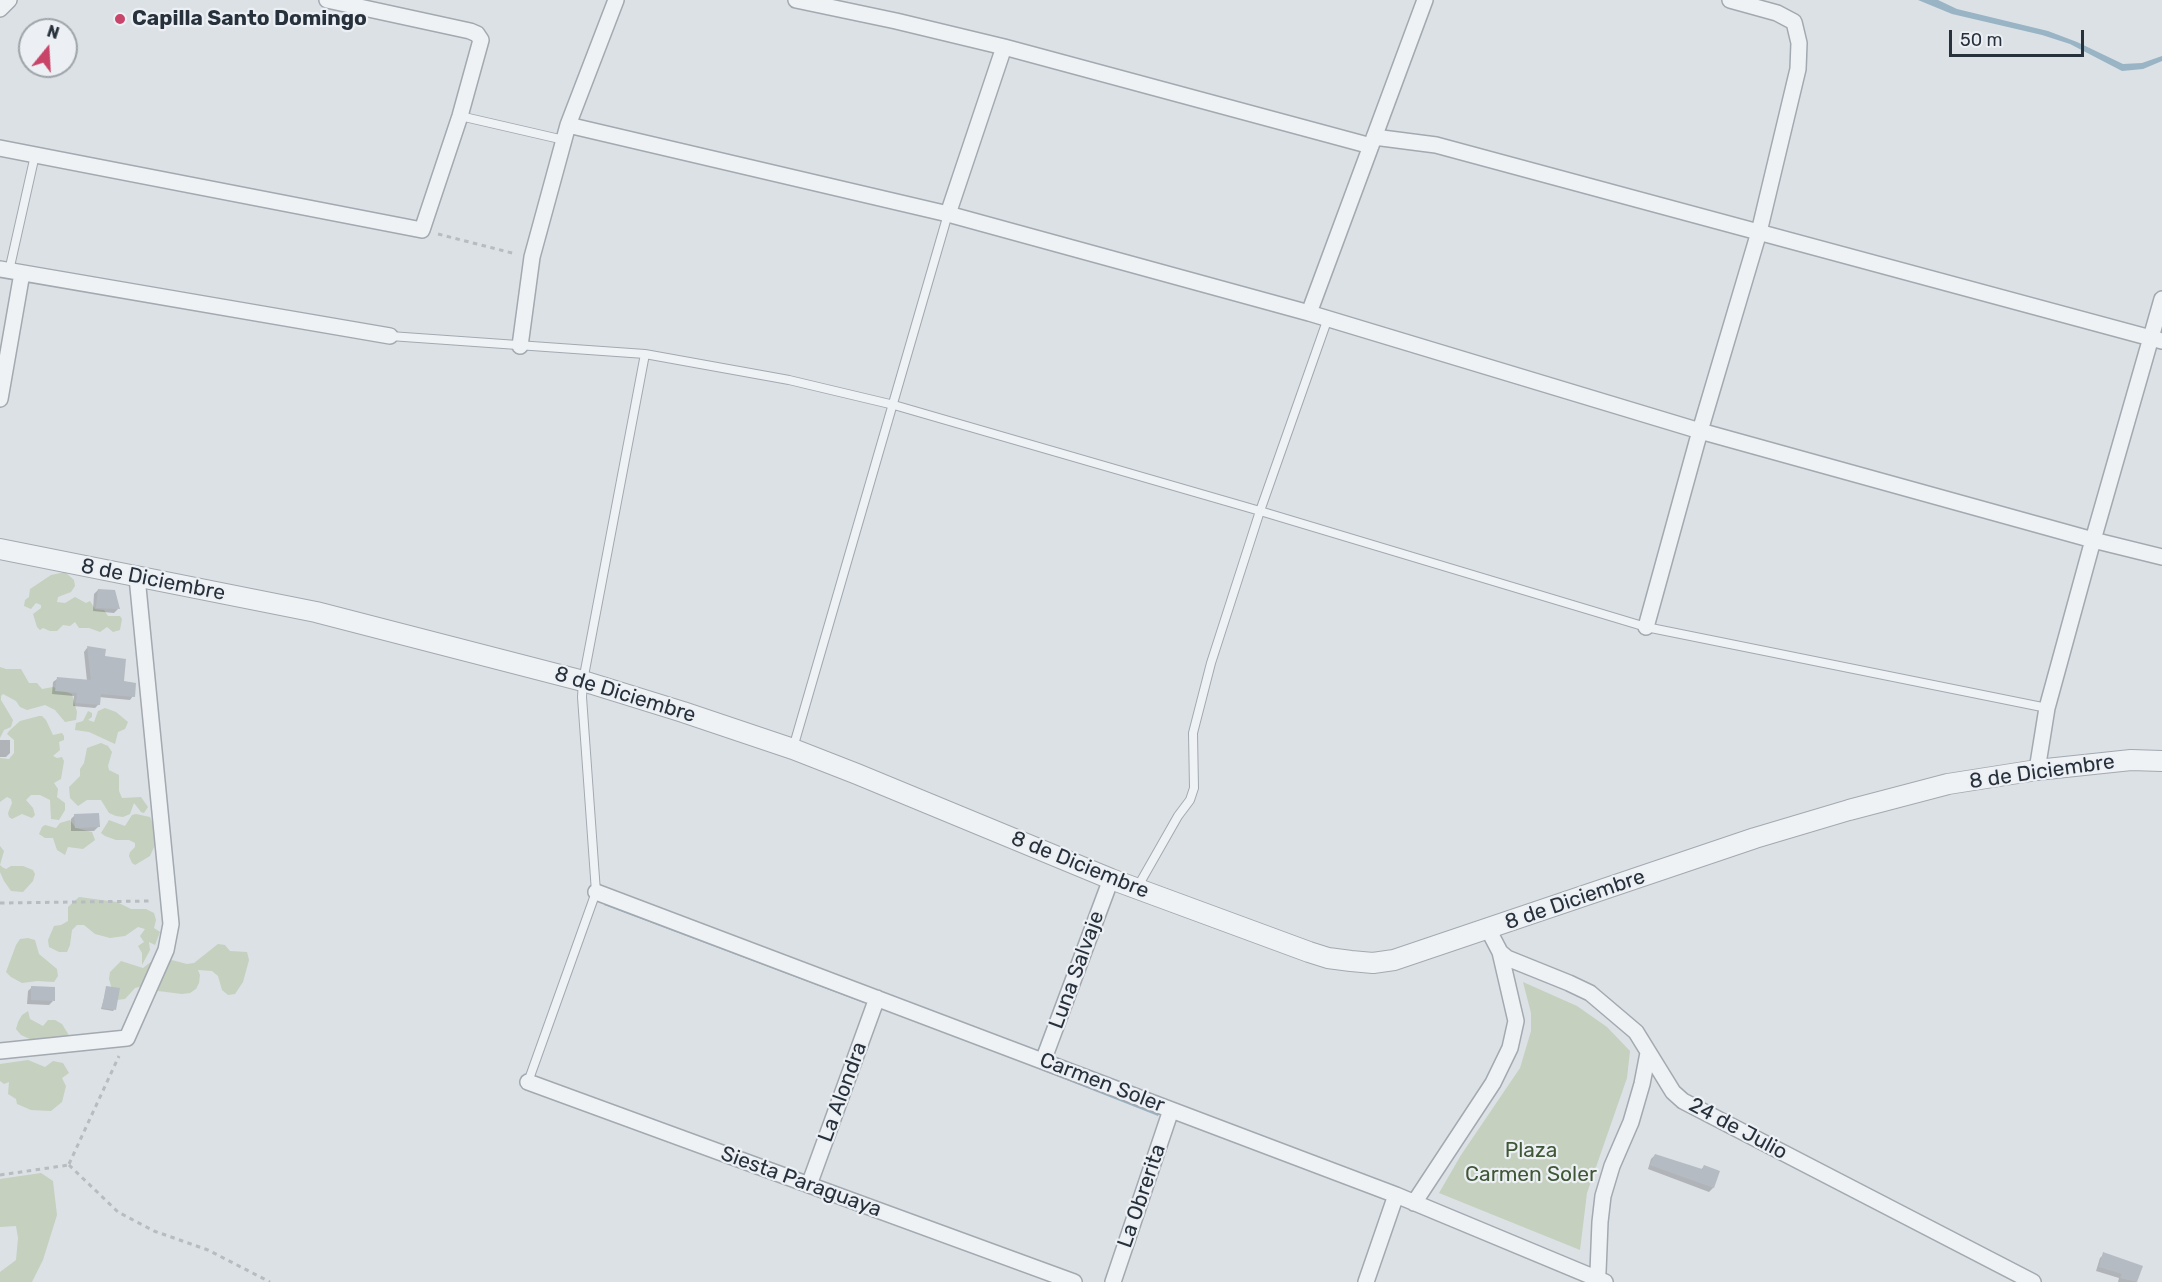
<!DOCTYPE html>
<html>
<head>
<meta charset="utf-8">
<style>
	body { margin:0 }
	#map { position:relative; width:2162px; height:1282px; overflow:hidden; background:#dce1e6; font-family:Rubik,sans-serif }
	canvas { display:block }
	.north { position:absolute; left:18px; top:18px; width:60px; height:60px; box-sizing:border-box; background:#ecf0f4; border:2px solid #9da4aa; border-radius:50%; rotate:18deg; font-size:16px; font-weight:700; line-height:24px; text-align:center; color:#27313c }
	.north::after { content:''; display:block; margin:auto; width:21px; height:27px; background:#c84469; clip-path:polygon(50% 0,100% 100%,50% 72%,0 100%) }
	.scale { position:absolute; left:1949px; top:30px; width:135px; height:27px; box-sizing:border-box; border:3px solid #27313c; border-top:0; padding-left:8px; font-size:18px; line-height:21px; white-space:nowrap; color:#27313c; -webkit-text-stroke:4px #ecf0f4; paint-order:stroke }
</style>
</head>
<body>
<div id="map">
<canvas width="2162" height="1282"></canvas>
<div class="north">N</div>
<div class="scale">50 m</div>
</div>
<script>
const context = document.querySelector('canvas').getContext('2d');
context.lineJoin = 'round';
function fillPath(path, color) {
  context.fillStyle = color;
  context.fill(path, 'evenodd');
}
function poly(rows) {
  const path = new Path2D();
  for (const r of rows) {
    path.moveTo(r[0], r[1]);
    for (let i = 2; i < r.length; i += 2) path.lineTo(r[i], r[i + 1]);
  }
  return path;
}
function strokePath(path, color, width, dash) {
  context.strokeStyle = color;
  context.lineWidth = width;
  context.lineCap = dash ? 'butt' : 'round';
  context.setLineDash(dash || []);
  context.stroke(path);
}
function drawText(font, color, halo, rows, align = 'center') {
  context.font = font + ' Rubik,sans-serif';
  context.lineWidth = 4.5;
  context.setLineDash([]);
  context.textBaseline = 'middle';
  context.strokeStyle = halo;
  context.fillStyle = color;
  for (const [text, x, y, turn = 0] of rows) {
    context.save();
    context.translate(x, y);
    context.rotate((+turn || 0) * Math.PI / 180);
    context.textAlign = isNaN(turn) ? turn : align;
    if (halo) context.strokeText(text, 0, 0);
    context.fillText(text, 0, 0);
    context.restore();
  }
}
const green = poly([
	[65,572,74,580,75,586,71,592,58,597,57,602,65,603,75,597,86,603,90,601,95,609,104,610,108,616,120,616,122,619,120,630,113,632,107,627,100,632,89,628,79,628,75,622,70,626,63,625,57,631,50,631,43,628,40,630,37,627,33,614,41,608,41,605,36,603,31,609,24,606,25,600,29,597,30,589,51,575],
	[0,667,6,669,21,669,29,683,37,683,42,689,53,687,72,694,77,712,76,720,65,722,55,710,45,705,27,710,20,707,16,701,3,694,1,696,1,700,13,720,11,727,4,730,0,738],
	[105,708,116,712,128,722,125,729,118,732,115,744,89,732,75,730,76,723,83,721,88,711,92,713,92,717,88,720,94,722,98,711],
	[39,716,42,716,46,720,53,735,62,733,64,736,64,740,59,742,60,750,53,756,57,758,62,757,64,761,61,779,54,783,58,789,57,797,65,803,65,810,59,820,51,819,50,800,40,795,31,795,26,800,33,808,35,815,32,818,22,814,12,819,9,817,8,813,12,803,11,799,7,797,0,802,0,758,9,759,14,753,14,740,7,734,9,731,20,721],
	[101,743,108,746,112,752,108,766,109,770,119,775,119,791,122,798,141,797,148,807,144,813,141,812,134,803,130,814,123,817,116,816,109,813,101,800,87,800,78,806,70,798,69,787,80,776,80,769,84,763,87,748],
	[136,814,150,817,155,828,155,845,150,856,135,865,132,863,129,856,130,852,135,847,135,843,129,840,116,840,105,836,101,833,109,820,125,826,132,815],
	[70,820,76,828,92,832,95,840,83,849,68,847,65,855,57,850,53,838,45,838,39,834,42,827,45,825,56,828,60,823],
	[0,846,4,851,0,865,2,867,6,869,11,866,23,866,33,870,35,874,33,881,23,892,11,891,4,881,0,872],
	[79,897,117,902,131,909,146,909,154,913,156,920,154,928,160,932,155,945,149,942,150,950,142,965,142,953,138,946,144,942,140,936,145,929,138,927,125,936,110,938,95,934,84,925,77,925,72,930,70,945,67,952,59,952,49,947,48,940,54,926,61,925,68,921,68,907],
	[28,938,35,940,39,954,57,969,58,976,54,982,37,981,22,983,11,977,6,972,16,945,20,939],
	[218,944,225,945,230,951,247,952,249,960,243,982,235,994,228,995,222,990,218,976,212,971,198,970,200,975,199,983,196,989,190,993,182,994,158,991,143,986,135,988,125,999,117,1000,113,993,109,979,110,972,121,961,143,968,156,958,164,958,187,964,194,963],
	[1523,982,1577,1006,1607,1027,1630,1051,1627,1078,1587,1193,1580,1250,1439,1193,1461,1155,1520,1068,1531,1031,1531,1013],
	[28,1011,30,1019,43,1026,48,1020,55,1020,62,1024,70,1037,34,1041,21,1035,16,1029,18,1022,22,1015],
	[28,1060,45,1067,53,1061,63,1063,69,1073,62,1078,66,1086,62,1102,51,1111,31,1110,17,1104,16,1099,8,1094,9,1082,4,1084,0,1081,0,1064],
	[41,1173,53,1181,57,1215,43,1260,32,1282,0,1282,0,1272,16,1260,18,1238,16,1226,0,1227,0,1179]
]);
const water = poly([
	[1918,0,1938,0,1957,9,2048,31,2077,42,2123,64,2142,63,2162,56,2162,61,2143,69,2122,71,2070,44,2042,35,1952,14],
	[605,903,865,1001,864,1003,604,905],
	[884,1008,1159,1114,1158,1116]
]);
const shadow = poly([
	[98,590,118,609,114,613,93,611,94,594],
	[87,648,104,650,104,658,133,696,130,700,99,697,99,704,95,708,73,706,74,696,52,694,53,682,57,679,87,681,84,652],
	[0,740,10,740,10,753,6,757,0,757],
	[75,815,98,827,94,831,71,831,71,819],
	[32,987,53,1001,49,1005,27,1004,28,991],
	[107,987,114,1010,113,1011,101,1009],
	[1655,1155,1700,1170,1704,1167,1718,1171,1713,1188,1709,1192,1648,1169,1651,1159],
	[2104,1254,2141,1267,2136,1282,2118,1282,2119,1278,2096,1271,2100,1258]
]);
const building = poly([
	[98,589,115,590,120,609,96,608],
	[87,646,106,649,105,656,126,659,124,681,136,683,135,697,101,694,100,705,76,703,77,693,55,691,57,677,91,680],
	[99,813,100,827,75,828,74,814],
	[31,986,55,987,55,1001,31,1000],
	[106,986,120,988,116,1010,102,1008],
	[1655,1154,1702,1169,1704,1165,1720,1171,1714,1188,1650,1165],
	[2103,1252,2143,1266,2137,1282,2120,1278,2122,1274,2099,1267]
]);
const path = poly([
	[438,234,516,254],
	[0,903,152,901],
	[69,1164,119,1056],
	[69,1165,118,1212,154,1231,208,1250,270,1282],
	[0,1175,69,1165]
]);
const service = poly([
	[460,116,564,140],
	[9,271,35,155],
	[390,336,645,354,789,380,894,405,1260,511,1646,627,2047,708],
	[793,748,948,214],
	[1137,888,1178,816,1190,800,1194,788,1193,733,1211,663,1260,511,1328,318],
	[528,1082,596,892,582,697,583,681,645,354]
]);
const minor = poly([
	[796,0,896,21,1004,47,1371,146],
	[0,9,9,0],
	[568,125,948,214,1309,313,1700,431,2093,540,2162,557],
	[1374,137,1436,145,2162,341],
	[0,148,422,230,460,116,481,40,477,34,470,31,327,0],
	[948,214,1004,47],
	[0,269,390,336],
	[1309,313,1425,0],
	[520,346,532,257,568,125,616,0],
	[0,399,22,273],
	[1646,627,1700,431,1759,232,1798,69,1799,43,1794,22,1777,13,1730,0],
	[2037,770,2047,708,2093,540,2162,299],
	[596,892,1396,1195,1605,1282],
	[1488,929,1500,952,1507,958,1569,983,1590,993,1636,1032,1673,1092,1683,1101,2033,1282],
	[0,1051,127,1038,166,950,171,924,137,577],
	[1043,1061,1111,879],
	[528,1082,1074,1282],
	[809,1185,877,998],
	[1414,1203,1493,1083,1510,1048,1516,1021,1500,952],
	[1113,1282,1171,1110],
	[1366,1282,1396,1195],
	[1595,1282,1598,1272,1600,1222,1603,1196,1612,1166,1631,1122,1642,1084,1648,1053]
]);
const tertiary = poly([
	[0,549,316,612,583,681,683,712,793,749,857,774,1111,879,1309,952,1328,958,1351,961,1373,963,1394,960,1755,838,1849,810,1948,784,2037,770,2131,760,2162,761]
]);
const markers = [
	[120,19,6,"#c84469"]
];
const poiNames = [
	["Capilla Santo Domingo",132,19]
];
const streetNames = [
	["8 de Diciembre",153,580,11],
	["8 de Diciembre",625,695,17],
	["8 de Diciembre",2042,772,-8],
	["8 de Diciembre",1080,865,22],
	["8 de Diciembre",1575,900,-19],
	["Luna Salvaje",1077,970,-70],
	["Carmen Soler",1102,1083,21],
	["La Alondra",843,1092,-70],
	["24 de Julio",1738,1129,28],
	["Siesta Paraguaya",801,1182,20],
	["La Obrerita",1142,1196,-71]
];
const parkNames = [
	["Plaza",1531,1151],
	["Carmen Soler",1531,1175]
];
fillPath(green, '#c5d0be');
fillPath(water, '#98b4c5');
fillPath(shadow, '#0003');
fillPath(building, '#b4bbc2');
strokePath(service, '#a2a9b0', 10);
strokePath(minor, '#a2a9b0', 18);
strokePath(tertiary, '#a2a9b0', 22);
strokePath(path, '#b7bcc1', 3, [4.5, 4.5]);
strokePath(service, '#eff2f5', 8);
strokePath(minor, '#eff2f5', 15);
strokePath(tertiary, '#eff2f5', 20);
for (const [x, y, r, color] of markers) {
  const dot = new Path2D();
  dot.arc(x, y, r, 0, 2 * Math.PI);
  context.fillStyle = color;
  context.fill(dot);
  strokePath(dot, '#ecf0f4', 2);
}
drawText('bold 21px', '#27313c', '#ecf0f4', poiNames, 'left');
drawText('21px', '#27313c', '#ecf0f4', streetNames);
drawText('21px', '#3f5735', '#ecf0f4', parkNames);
</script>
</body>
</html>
